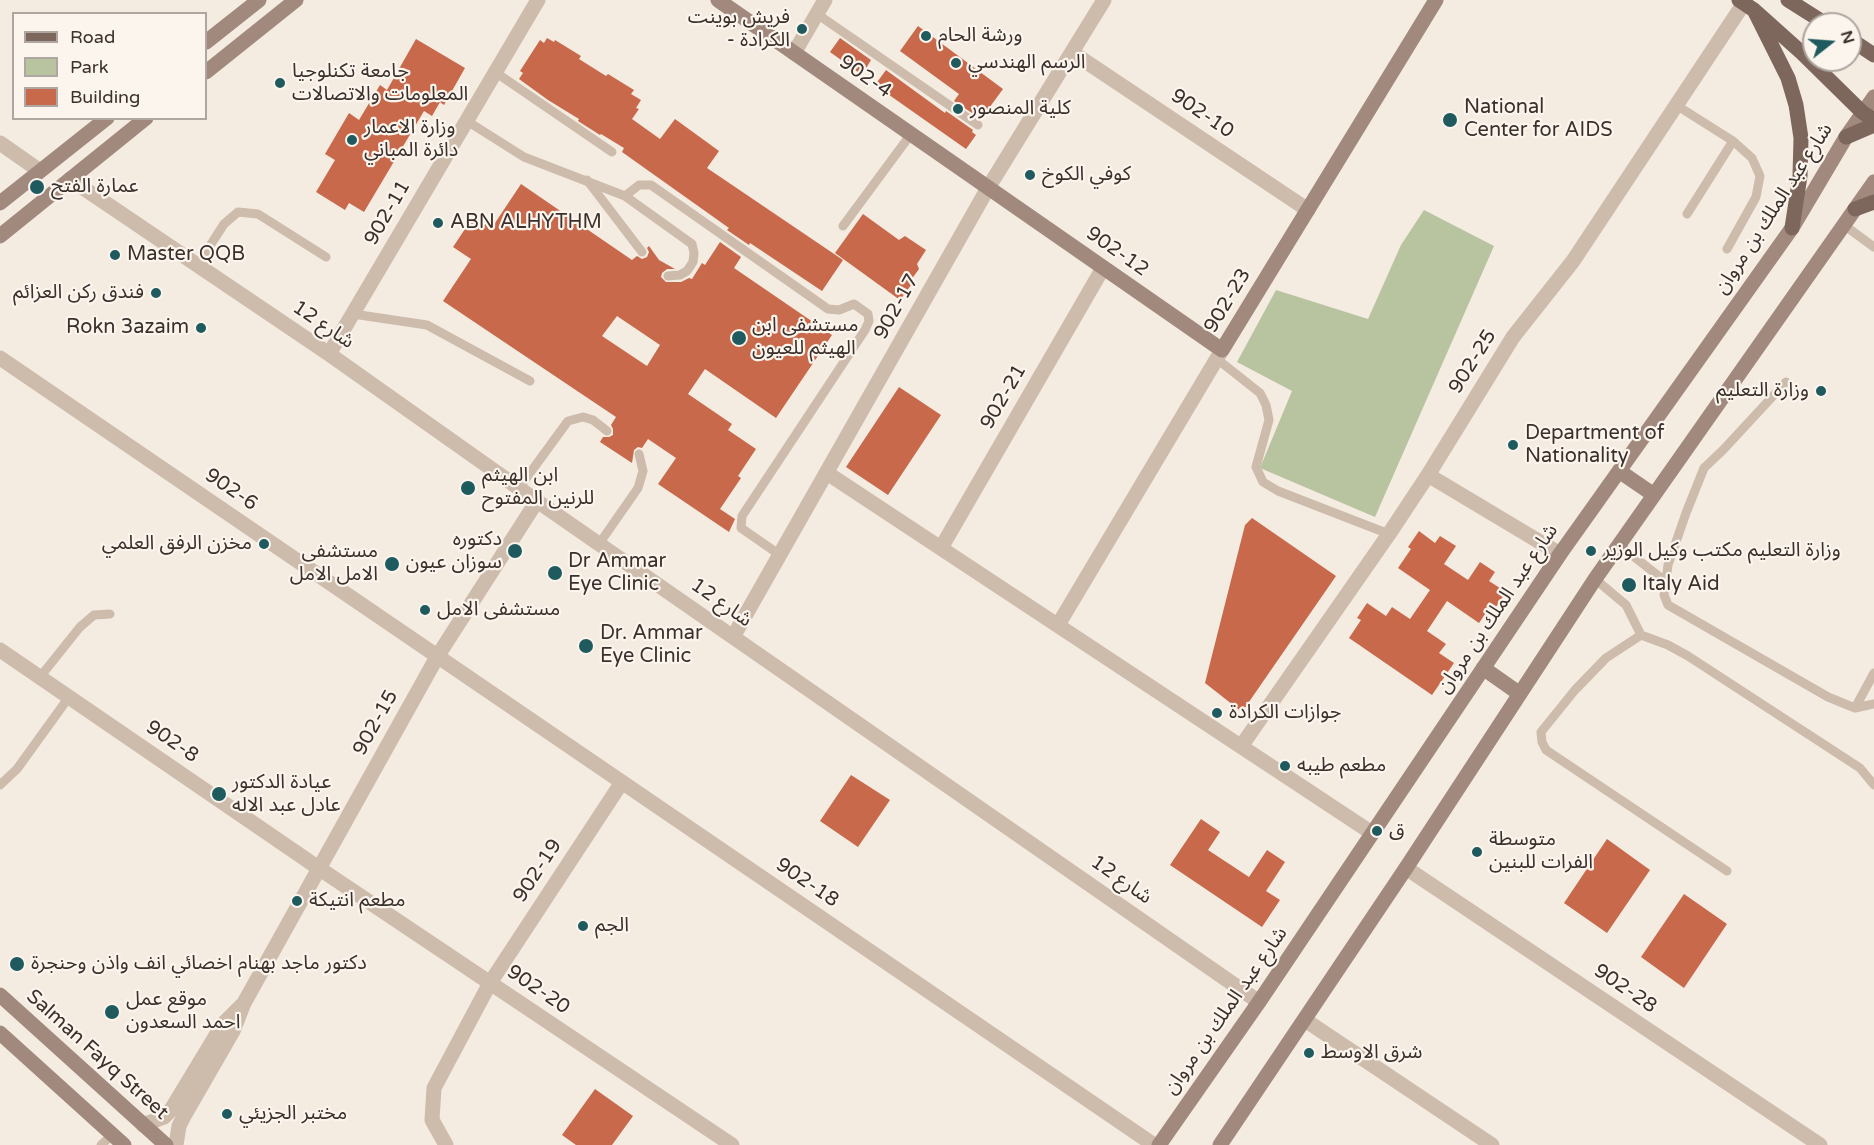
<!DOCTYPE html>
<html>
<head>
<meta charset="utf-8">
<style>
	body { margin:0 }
	#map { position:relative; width:1874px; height:1145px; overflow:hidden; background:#f4ebe1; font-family:"Varela Round",sans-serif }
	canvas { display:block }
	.legend { position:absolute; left:12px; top:12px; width:195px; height:108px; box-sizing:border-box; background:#fbf5ee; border:2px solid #aea6a0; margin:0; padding:8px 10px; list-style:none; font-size:18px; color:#3b302b }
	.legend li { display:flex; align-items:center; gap:12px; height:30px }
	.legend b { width:30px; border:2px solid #aea6a0 }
	.north { position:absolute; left:1802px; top:12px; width:60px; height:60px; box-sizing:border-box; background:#fbf5ee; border:2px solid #aea6a0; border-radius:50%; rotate:73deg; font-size:16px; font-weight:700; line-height:24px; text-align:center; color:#3b302b }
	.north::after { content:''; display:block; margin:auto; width:21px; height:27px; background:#1f5a5e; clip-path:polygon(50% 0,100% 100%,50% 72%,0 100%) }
</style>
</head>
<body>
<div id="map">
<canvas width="1874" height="1145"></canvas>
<ul class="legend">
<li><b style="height:8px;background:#7d675c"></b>Road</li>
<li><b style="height:16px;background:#b8c4a0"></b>Park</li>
<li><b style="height:16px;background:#c8694b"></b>Building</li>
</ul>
<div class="north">N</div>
</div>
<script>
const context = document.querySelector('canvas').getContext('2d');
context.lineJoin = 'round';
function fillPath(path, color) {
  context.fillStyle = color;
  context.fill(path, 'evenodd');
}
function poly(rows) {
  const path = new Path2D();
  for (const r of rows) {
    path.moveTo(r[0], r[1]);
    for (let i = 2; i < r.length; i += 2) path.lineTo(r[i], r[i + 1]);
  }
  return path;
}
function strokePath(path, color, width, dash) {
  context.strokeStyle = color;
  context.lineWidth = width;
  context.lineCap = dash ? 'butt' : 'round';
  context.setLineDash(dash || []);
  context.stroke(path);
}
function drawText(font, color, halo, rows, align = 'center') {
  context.font = font + ' "Varela Round","Noto Sans Arabic",sans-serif';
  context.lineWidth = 4.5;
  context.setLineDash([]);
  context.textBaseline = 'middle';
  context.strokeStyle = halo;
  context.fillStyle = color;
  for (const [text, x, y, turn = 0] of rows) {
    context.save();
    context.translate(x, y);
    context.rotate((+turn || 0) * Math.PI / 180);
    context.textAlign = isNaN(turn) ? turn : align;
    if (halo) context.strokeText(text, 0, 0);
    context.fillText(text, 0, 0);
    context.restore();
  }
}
const green = poly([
	[1424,210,1494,246,1375,517,1260,468,1292,391,1237,362,1276,290,1368,319,1401,245]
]);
const building = poly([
	[918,26,1003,89,981,119,954,101,959,94,900,51],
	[547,38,554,42,555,40,581,56,579,59,606,76,608,74,634,90,631,94,641,100,636,108,639,109,632,119,660,139,675,119,719,151,707,168,843,260,822,291,750,243,749,245,727,230,729,228,622,152,624,148,601,134,600,135,578,121,579,119,548,100,519,79,523,73,520,71,540,40,544,43],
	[840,38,871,60,862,75,830,52],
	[416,39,465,68,444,105,440,102,432,116,424,111,364,212,349,203,345,210,316,192,335,160,325,154,349,113,359,120,380,85,387,90],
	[886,70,945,113,946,111,973,130,972,132,976,135,966,149,875,85],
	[521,184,632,260,637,256,642,259,647,257,649,252,647,248,649,246,659,260,675,269,667,269,662,273,661,277,666,282,681,282,689,278,692,279,702,263,705,265,720,242,741,257,734,268,832,335,776,418,705,369,688,394,732,424,728,430,756,449,738,476,741,478,720,509,735,519,729,532,658,484,676,458,648,439,642,448,638,447,634,450,632,463,600,442,603,437,609,437,613,435,613,429,611,425,616,417,443,301,471,259,453,247,475,214,493,226],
	[617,316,660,345,647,366,602,336],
	[863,214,899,240,905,236,926,250,917,264,919,269,911,280,914,281,900,300,835,253],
	[899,387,941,415,888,495,846,467],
	[1252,518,1336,576,1242,712,1205,683,1245,525],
	[1419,531,1435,543,1440,536,1456,546,1444,564,1468,580,1480,562,1495,572,1489,581,1506,592,1496,607,1492,604,1479,623,1447,601,1427,631,1446,644,1439,653,1454,663,1432,695,1349,638,1361,620,1357,618,1367,603,1386,616,1392,607,1410,619,1430,590,1398,568,1411,549,1408,547],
	[851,775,890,800,858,847,820,821],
	[1201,819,1220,832,1208,850,1249,877,1267,850,1285,862,1266,891,1280,900,1262,927,1170,865],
	[1607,839,1650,870,1607,933,1564,903],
	[1684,894,1727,924,1684,988,1641,957],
	[595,1089,633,1116,612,1145,576,1145,562,1135]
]);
const lane = poly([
	[817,14,978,125],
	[495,72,612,152],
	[1676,105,1733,141,1752,158,1760,176,1756,197,1727,249],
	[467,121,524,157,625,196,692,244,694,253,693,262,687,271,680,275,668,276],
	[587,180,642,252],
	[625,196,639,185,651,185,828,309,839,310,854,304,868,314,869,321,865,330,742,516,741,528,780,555],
	[1687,214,1733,141],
	[1844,225,1874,247],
	[843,226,911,134],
	[197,266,224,224,238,212,258,214,326,257],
	[353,314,427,325,530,381],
	[1217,359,1260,393,1266,405,1269,420,1256,467,1263,482,1278,491,1389,534],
	[1786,382,1723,450,1704,468,1686,513,1668,565,1664,595,1668,605,1828,697,1855,708,1874,704],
	[519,488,568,421,583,417,593,420,607,431],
	[599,544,638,488,643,471,639,454],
	[1619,545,1665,581],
	[1595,579,1626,605,1641,635,1668,645,1688,656,1860,768,1874,785],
	[1641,635,1606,658,1575,690,1541,732,1542,742,1546,750,1727,871],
	[40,677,80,627,94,615,110,614],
	[1855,708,1874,673],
	[0,785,17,769,69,697],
	[101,1145,112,1135]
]);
const street = poly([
	[794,53,825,0],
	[1073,53,1308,210],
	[0,143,40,171],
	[70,179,329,354,537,501,1259,1002],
	[329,354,538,0],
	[0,358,1154,1145],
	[827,473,1372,833],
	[1428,475,1560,554],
	[941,548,1103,268],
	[1058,625,1222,350],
	[733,637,988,188,1104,0],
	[0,650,320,869,732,1145],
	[1242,745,1389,534,1428,475,1513,337,1573,261,1744,3],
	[1406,868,1820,1145],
	[1305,1020,1492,1145],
	[143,1125,164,1117,171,1110,223,1024,242,1005],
	[176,1145,179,1126,184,1116,233,1031,244,1003,437,657,537,501],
	[446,1145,432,1120,434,1088,490,983,622,782]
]);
const secondary = poly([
	[718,0,1222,350,1436,0],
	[206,42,259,0],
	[206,72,296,0],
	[0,203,107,118],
	[0,236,146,118],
	[1619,471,1654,495],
	[1483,668,1520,694],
	[0,995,166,1145],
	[0,1033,124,1145],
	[1159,1145,1259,1002,1560,554,1792,228,1846,137,1874,97],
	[1220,1145,1406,868,1595,579,1874,182]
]);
const primary = poly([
	[1739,0,1754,10,1802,53,1862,112,1874,120],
	[1788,0,1826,24],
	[1754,10,1788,78,1796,105,1801,138,1800,176,1792,228],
	[1850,39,1874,55],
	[1846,137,1874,125],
	[1855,209,1874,202]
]);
const markers = [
	[802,29,6,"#1f5a5e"],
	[926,36,6,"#1f5a5e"],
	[956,63,6,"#1f5a5e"],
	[280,83,6,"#1f5a5e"],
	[958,109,6,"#1f5a5e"],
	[1450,120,8,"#1f5a5e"],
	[352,140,6,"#1f5a5e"],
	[1030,175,6,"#1f5a5e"],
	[37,187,8,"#1f5a5e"],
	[438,223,6,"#1f5a5e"],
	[115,255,6,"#1f5a5e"],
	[156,293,6,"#1f5a5e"],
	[201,328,6,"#1f5a5e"],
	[739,338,8,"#1f5a5e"],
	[1821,391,6,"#1f5a5e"],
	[1513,445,6,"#1f5a5e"],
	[468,488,8,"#1f5a5e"],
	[264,544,6,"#1f5a5e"],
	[515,551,8,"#1f5a5e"],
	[1591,551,6,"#1f5a5e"],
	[392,564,8,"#1f5a5e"],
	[555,573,8,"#1f5a5e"],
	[1629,585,8,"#1f5a5e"],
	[425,610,6,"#1f5a5e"],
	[586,646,8,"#1f5a5e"],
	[1217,713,6,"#1f5a5e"],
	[1285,766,6,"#1f5a5e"],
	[219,794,8,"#1f5a5e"],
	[1377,831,6,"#1f5a5e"],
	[1477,852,6,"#1f5a5e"],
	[297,901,6,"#1f5a5e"],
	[583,926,6,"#1f5a5e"],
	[17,964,8,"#1f5a5e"],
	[112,1012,8,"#1f5a5e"],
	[1309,1053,6,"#1f5a5e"],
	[227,1114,6,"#1f5a5e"]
];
const poiNames = [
	["فريش بوينت",790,18,"right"],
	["- الكرادة",790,41,"right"],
	["ورشة الحام",938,36],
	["الرسم الهندسي",968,63],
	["جامعة تكنلوجيا",292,72],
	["المعلومات والاتصالات",292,95],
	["National",1464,108],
	["Center for AIDS",1464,131],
	["كلية المنصور",970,109],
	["وزارة الاعمار",364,128],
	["دائرة المباني",364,151],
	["كوفي الكوخ",1042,175],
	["عمارة الفتح",51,187],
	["ABN ALHYTHM",450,223],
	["Master QQB",127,255],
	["فندق ركن العزائم",144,293,"right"],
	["مستشفى ابن",752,326],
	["الهيثم للعيون",752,349],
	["Rokn 3azaim",189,328,"right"],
	["وزارة التعليم",1809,391,"right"],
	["Department of",1525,434],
	["Nationality",1525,457],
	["ابن الهيثم",482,476],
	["للرنين المفتوح",482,499],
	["دكتوره",502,540,"right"],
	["سوزان عيون",502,563,"right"],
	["مخزن الرفق العلمي",252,544,"right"],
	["وزارة التعليم مكتب وكيل الوزير",1603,551],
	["مستشفى",378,552,"right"],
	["الامل الامل",378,575,"right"],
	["Dr Ammar",568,562],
	["Eye Clinic",568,585],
	["Italy Aid",1642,585],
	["مستشفى الامل",437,610],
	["Dr. Ammar",600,634],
	["Eye Clinic",600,657],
	["جوازات الكرادة",1229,713],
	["مطعم طيبه",1297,766],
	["عيادة الدكتور",232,783],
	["عادل عبد الاله",232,806],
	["ق",1389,831],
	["متوسطة",1489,840],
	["الفرات للبنين",1489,863],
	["مطعم انتيكة",309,901],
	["الجم",595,926],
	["دكتور ماجد بهنام اخصائي انف واذن وحنجرة",31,964],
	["موقع عمل",126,1000],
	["احمد السعدون",126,1023],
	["شرق الاوسط",1321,1053],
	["مختبر الجزيئي",239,1114]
];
const streetNames = [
	["902-4",865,77,35],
	["902-10",1202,114,34],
	["شارع عبد الملك بن مروان",1774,209,-57],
	["902-11",388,213,-60],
	["902-12",1117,252,35],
	["902-23",1228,301,-59],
	["902-17",897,307,-61],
	["شارع 12",323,325,34],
	["902-25",1473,362,-58],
	["902-21",1004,397,-60],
	["902-6",231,490,34],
	["شارع 12",721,603,35],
	["شارع عبد الملك بن مروان",1498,609,-56],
	["902-15",376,723,-61],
	["902-8",172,742,34],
	["902-19",538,871,-57],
	["شارع 12",1121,880,35],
	["902-18",807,883,34],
	["902-28",1625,989,34],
	["902-20",538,990,34],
	["شارع عبد الملك بن مروان",1226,1011,-55],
	["Salman Fayq Street",97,1055,42]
];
fillPath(green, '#b8c4a0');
fillPath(building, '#c8694b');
strokePath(lane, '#cdbbac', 9);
strokePath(street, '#cdbbac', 15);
strokePath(secondary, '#a18a7d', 15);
strokePath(primary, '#7d675c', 15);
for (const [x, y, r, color] of markers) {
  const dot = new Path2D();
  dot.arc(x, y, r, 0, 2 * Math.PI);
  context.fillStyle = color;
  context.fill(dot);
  strokePath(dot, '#fbf5ee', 2);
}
drawText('20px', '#3b302b', '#fbf5ee', poiNames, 'left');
drawText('20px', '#3b302b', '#fbf5ee', streetNames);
</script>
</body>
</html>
